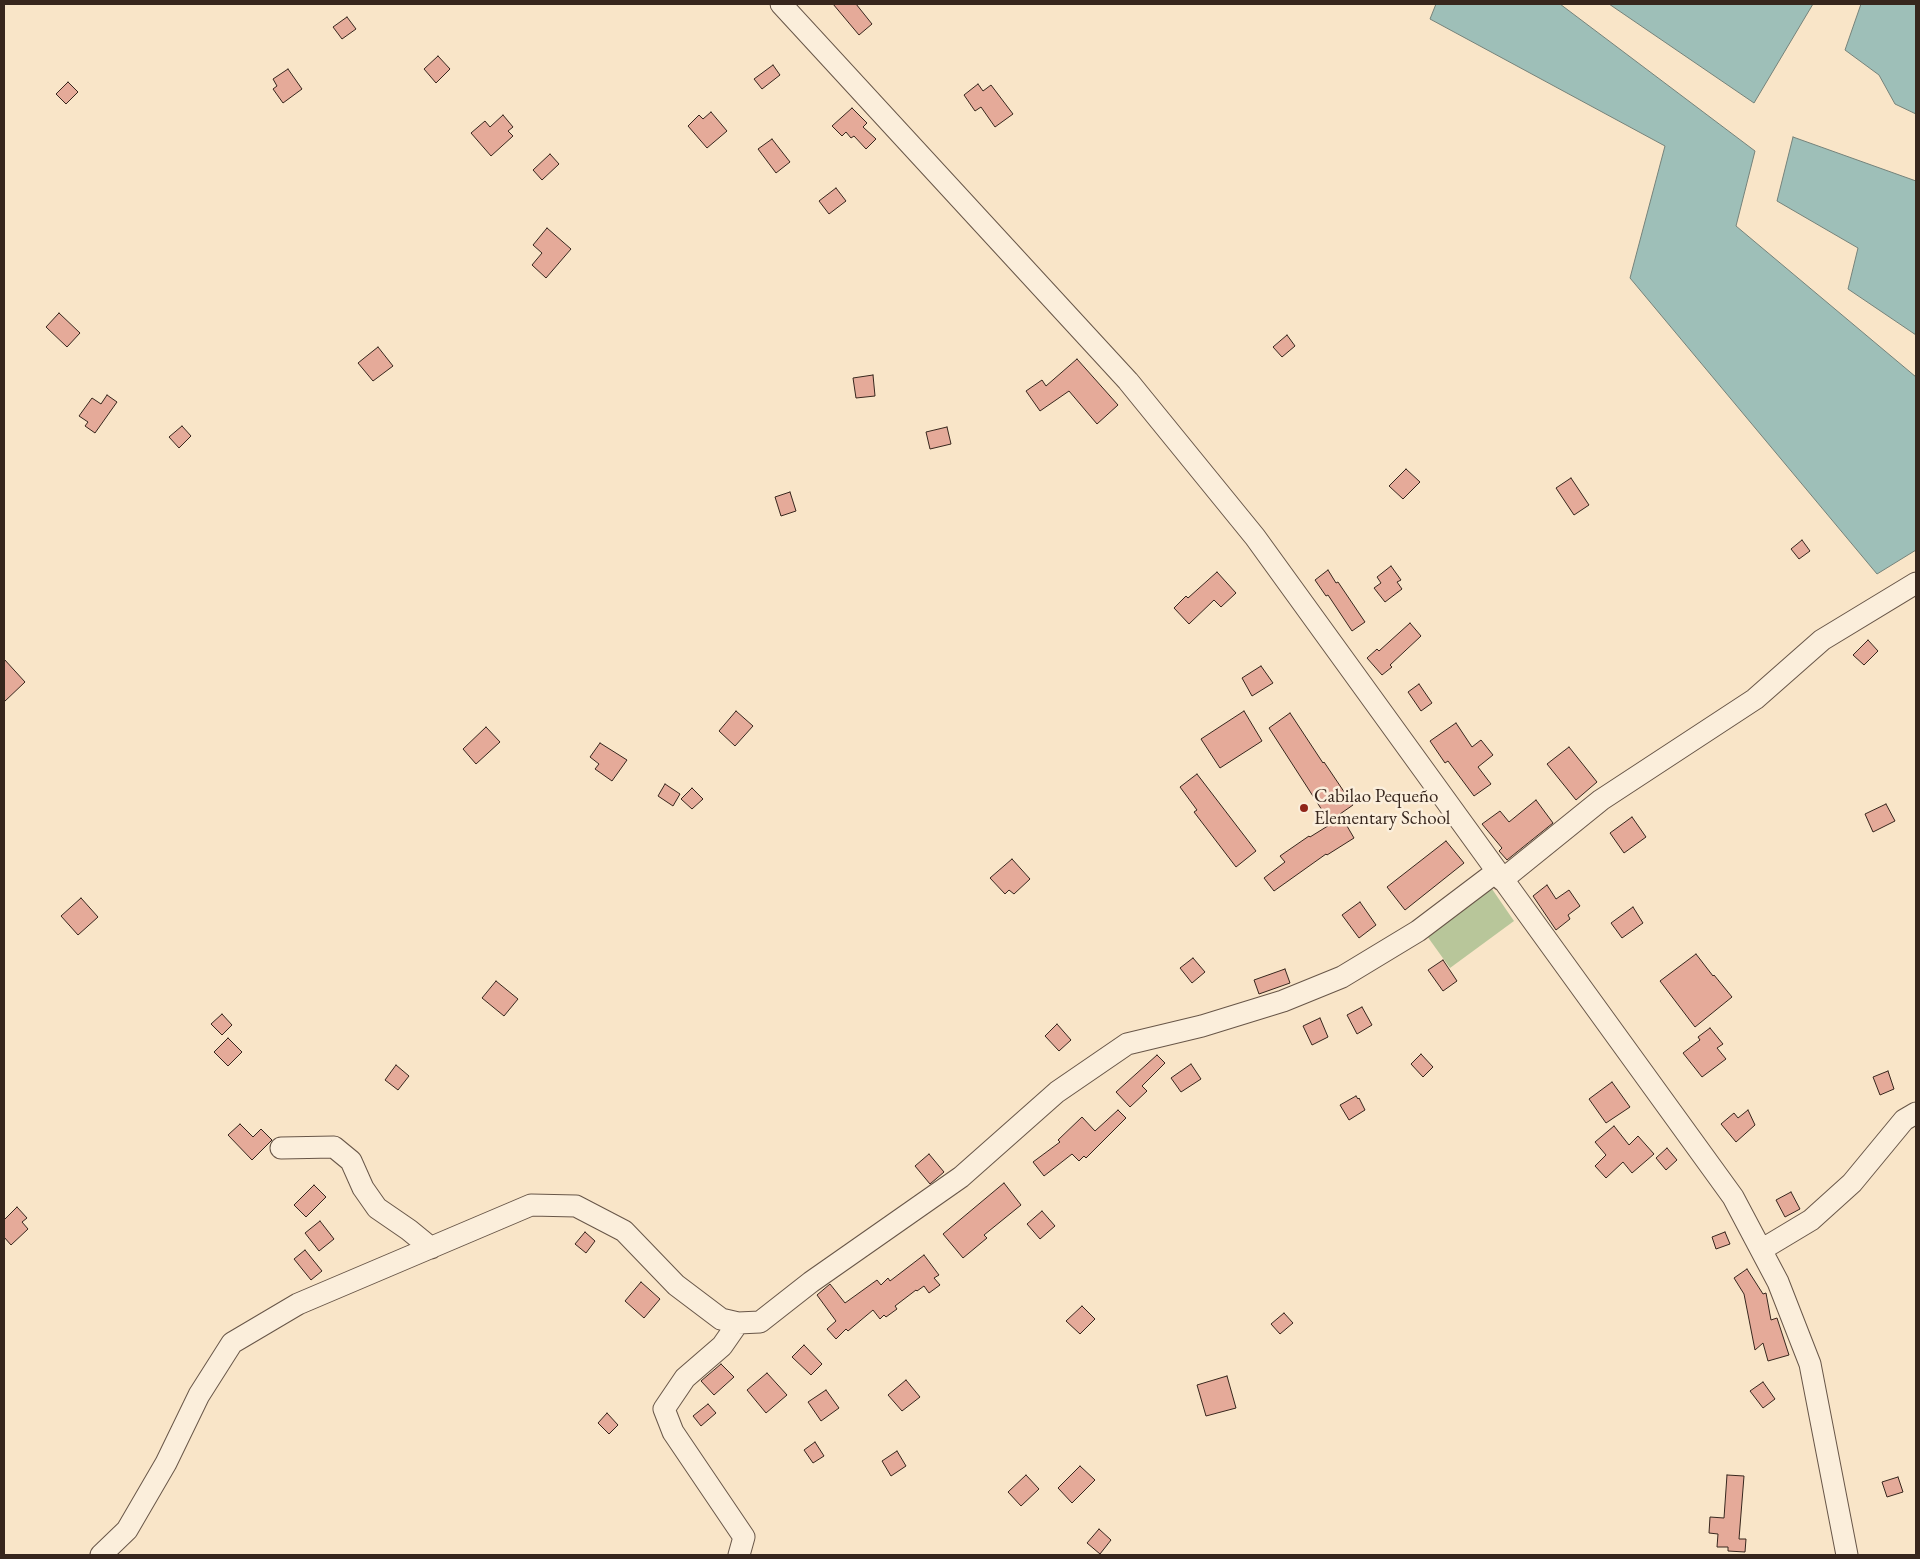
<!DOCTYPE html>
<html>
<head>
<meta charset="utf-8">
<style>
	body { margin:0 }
	#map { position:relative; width:1920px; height:1559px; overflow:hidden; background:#f9e5c8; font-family:"EB Garamond",serif }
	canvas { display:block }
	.frame { position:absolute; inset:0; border:5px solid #37261d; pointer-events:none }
</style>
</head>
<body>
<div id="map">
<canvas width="1920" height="1559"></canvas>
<div class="frame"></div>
</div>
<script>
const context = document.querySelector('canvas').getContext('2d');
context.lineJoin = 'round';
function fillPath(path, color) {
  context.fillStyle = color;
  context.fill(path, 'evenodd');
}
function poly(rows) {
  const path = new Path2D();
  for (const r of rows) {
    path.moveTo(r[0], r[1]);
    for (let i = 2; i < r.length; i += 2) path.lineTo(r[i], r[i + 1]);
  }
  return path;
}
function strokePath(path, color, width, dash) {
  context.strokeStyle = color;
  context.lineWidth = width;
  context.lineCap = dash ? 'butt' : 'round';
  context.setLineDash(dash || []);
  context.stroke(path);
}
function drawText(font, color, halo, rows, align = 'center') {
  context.font = font + ' "EB Garamond",serif';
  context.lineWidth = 5;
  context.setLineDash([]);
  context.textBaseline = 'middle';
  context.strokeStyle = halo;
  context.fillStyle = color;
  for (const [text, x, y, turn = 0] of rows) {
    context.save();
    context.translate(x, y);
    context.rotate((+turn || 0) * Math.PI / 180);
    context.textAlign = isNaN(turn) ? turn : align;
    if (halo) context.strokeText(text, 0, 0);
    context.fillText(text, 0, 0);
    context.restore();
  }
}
const green = poly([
	[1492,889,1514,921,1450,968,1427,936]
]);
const water = poly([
	[1436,4,1560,4,1755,151,1736,226,1916,377,1916,550,1877,574,1630,278,1665,146,1430,19,1436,4],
	[1609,4,1813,4,1754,103,1609,4],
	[1861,4,1916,4,1916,114,1895,104,1879,75,1845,50,1861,4],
	[1793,137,1916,181,1916,335,1848,289,1858,248,1777,201,1793,137]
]);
const building = poly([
	[833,4,856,4,872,24,859,35,833,4],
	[347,17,356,29,342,39,333,27,347,17],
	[438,56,450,69,436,83,424,69,438,56],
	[773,65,780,75,762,89,754,79,773,65],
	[288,69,302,89,283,103,273,89,277,86,273,79,288,69],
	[68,82,78,92,66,104,56,94,68,82],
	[978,84,983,91,991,85,1013,114,995,127,981,107,975,111,964,95,978,84],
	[852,108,867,123,863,127,876,139,866,149,854,136,851,138,846,132,842,136,832,126,852,108],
	[711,112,727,131,707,148,688,126,699,115,703,119,711,112],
	[503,115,513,127,508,131,513,136,491,156,471,133,485,121,490,127,503,115],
	[772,139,790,162,776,173,758,149,772,139],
	[550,154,559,164,542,180,533,170,550,154],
	[836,188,846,201,829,214,819,201,836,188],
	[547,228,571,249,546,278,532,265,542,253,533,245,547,228],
	[59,313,80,333,67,347,46,327,59,313],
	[1287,335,1295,346,1282,357,1273,347,1287,335],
	[378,347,393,366,373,381,358,363,378,347],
	[1077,359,1118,405,1097,424,1069,391,1040,411,1026,391,1042,380,1046,386,1077,359],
	[873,375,875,396,856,398,853,378,873,375],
	[107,395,117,402,95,433,85,426,88,422,79,416,92,398,101,404,107,395],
	[182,426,191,436,179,448,169,437,182,426],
	[947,427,951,444,930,449,926,432,947,427],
	[1406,469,1420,482,1403,499,1389,486,1406,469],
	[1571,478,1589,505,1574,515,1556,488,1571,478],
	[790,492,796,511,781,516,775,497,790,492],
	[1802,540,1810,551,1799,559,1791,549,1802,540],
	[1391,566,1401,580,1397,582,1402,589,1385,602,1374,588,1381,583,1377,577,1391,566],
	[1328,570,1336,583,1338,582,1365,622,1352,631,1328,595,1326,596,1315,580,1328,570],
	[1217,572,1236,593,1221,607,1214,600,1189,624,1174,608,1186,596,1188,598,1217,572],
	[1410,623,1421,636,1390,665,1392,667,1382,675,1367,658,1377,649,1379,651,1410,623],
	[1868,640,1878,651,1864,665,1853,655,1868,640],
	[4,659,25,682,4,702,4,659],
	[1261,666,1273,683,1252,696,1242,678,1261,666],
	[1419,684,1432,703,1421,711,1408,692,1419,684],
	[736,711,753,726,735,746,719,731,736,711],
	[1244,711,1262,741,1220,768,1201,739,1244,711],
	[1290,713,1323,763,1324,762,1353,805,1340,814,1354,838,1327,855,1326,854,1274,891,1264,878,1285,862,1280,856,1309,836,1310,837,1331,824,1269,728,1290,713],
	[1456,723,1472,747,1481,740,1493,755,1478,767,1491,784,1474,796,1448,761,1445,763,1430,741,1456,723],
	[486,727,500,742,476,764,463,749,486,727],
	[600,743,627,760,612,781,595,769,599,764,590,757,600,743],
	[1569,747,1597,782,1576,800,1547,764,1569,747],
	[1197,774,1256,851,1236,867,1194,812,1197,810,1180,787,1197,774],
	[665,784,680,794,673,806,658,796,665,784],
	[692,788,703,799,692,809,681,799,692,788],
	[1536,800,1553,823,1507,860,1499,851,1502,848,1482,824,1500,811,1509,822,1536,800],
	[1886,804,1895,821,1873,832,1865,814,1886,804],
	[1632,817,1646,837,1624,853,1610,833,1632,817],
	[1446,841,1464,863,1405,910,1387,887,1446,841],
	[1012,859,1030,879,1014,894,1009,890,1005,894,990,878,1012,859],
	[1547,885,1556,899,1569,890,1580,906,1568,915,1570,919,1556,930,1533,896,1547,885],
	[81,898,98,917,78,935,61,916,81,898],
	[1360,902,1376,925,1359,938,1342,915,1360,902],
	[1633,907,1643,923,1622,938,1611,923,1633,907],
	[1696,954,1713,976,1714,975,1732,997,1695,1027,1660,981,1696,954],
	[1193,958,1205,972,1192,983,1180,968,1193,958],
	[1443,960,1457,981,1443,991,1428,970,1443,960],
	[1285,969,1290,983,1259,994,1254,980,1285,969],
	[496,981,518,999,504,1016,482,998,496,981],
	[1362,1007,1372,1025,1357,1034,1347,1015,1362,1007],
	[222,1014,232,1025,222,1035,211,1024,222,1014],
	[1320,1018,1328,1037,1312,1045,1303,1026,1320,1018],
	[1057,1024,1071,1040,1059,1051,1045,1036,1057,1024],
	[1710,1028,1723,1044,1717,1048,1726,1059,1702,1077,1683,1053,1700,1040,1698,1037,1710,1028],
	[228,1038,242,1052,228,1066,214,1052,228,1038],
	[1421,1054,1433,1067,1423,1077,1411,1064,1421,1054],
	[1157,1055,1165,1063,1142,1086,1147,1091,1130,1107,1116,1092,1157,1055],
	[1191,1064,1201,1079,1181,1092,1171,1078,1191,1064],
	[396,1065,409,1076,398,1090,385,1080,396,1065],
	[1888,1071,1894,1089,1880,1095,1873,1077,1888,1071],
	[1612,1082,1630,1107,1606,1123,1589,1099,1612,1082],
	[1356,1096,1358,1099,1359,1098,1365,1110,1349,1120,1340,1105,1356,1096],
	[1118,1110,1126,1118,1086,1158,1084,1156,1079,1161,1072,1154,1044,1176,1033,1162,1060,1142,1058,1140,1082,1117,1095,1131,1118,1110],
	[1748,1110,1755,1125,1736,1142,1721,1124,1734,1113,1738,1118,1748,1110],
	[240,1124,253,1137,261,1129,272,1140,252,1160,228,1135,240,1124],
	[1614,1126,1629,1145,1638,1136,1654,1154,1632,1173,1623,1162,1606,1178,1595,1166,1606,1155,1595,1142,1614,1126],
	[1667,1148,1677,1160,1666,1170,1656,1158,1667,1148],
	[929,1154,944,1172,930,1184,915,1166,929,1154],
	[1004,1183,1021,1205,984,1235,987,1238,963,1258,943,1234,1004,1183],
	[314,1185,326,1197,306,1217,294,1205,314,1185],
	[1791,1192,1800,1209,1785,1217,1776,1200,1791,1192],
	[17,1207,27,1218,22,1222,28,1229,11,1245,4,1237,4,1220,17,1207],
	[1042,1211,1055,1226,1040,1239,1027,1224,1042,1211],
	[320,1221,334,1239,319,1251,305,1233,320,1221],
	[585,1232,595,1241,586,1253,575,1244,585,1232],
	[1725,1232,1730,1244,1716,1249,1712,1237,1725,1232],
	[305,1250,322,1271,311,1280,294,1259,305,1250],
	[924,1255,939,1275,934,1278,940,1285,929,1293,924,1286,917,1291,916,1290,895,1306,897,1309,886,1317,884,1315,880,1319,873,1310,848,1331,846,1329,836,1339,827,1329,836,1321,817,1295,830,1284,845,1303,877,1280,881,1285,888,1278,890,1281,924,1255],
	[1747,1269,1763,1294,1766,1293,1771,1320,1777,1318,1789,1355,1768,1361,1763,1343,1755,1350,1744,1294,1734,1278,1747,1269],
	[641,1282,660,1299,644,1318,625,1301,641,1282],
	[1082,1306,1095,1319,1080,1334,1066,1321,1082,1306],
	[1284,1313,1293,1323,1280,1334,1271,1324,1284,1313],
	[804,1345,822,1364,811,1375,792,1357,804,1345],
	[721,1364,734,1377,714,1395,701,1381,721,1364],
	[767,1373,787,1395,766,1413,747,1390,767,1373],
	[1227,1376,1236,1408,1206,1416,1197,1385,1227,1376],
	[906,1380,920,1397,902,1411,888,1395,906,1380],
	[1763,1382,1775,1399,1763,1408,1750,1391,1763,1382],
	[826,1390,839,1408,821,1421,808,1402,826,1390],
	[708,1404,716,1413,701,1426,693,1416,708,1404],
	[607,1413,618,1425,609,1434,598,1423,607,1413],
	[815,1442,824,1456,813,1463,804,1450,815,1442],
	[897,1451,906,1466,891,1476,882,1461,897,1451],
	[1080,1466,1095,1480,1072,1503,1058,1488,1080,1466],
	[1026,1475,1039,1489,1021,1506,1008,1492,1026,1475],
	[1727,1475,1744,1476,1739,1539,1746,1539,1745,1552,1728,1551,1728,1547,1717,1547,1718,1534,1709,1533,1710,1517,1724,1518,1727,1475],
	[1898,1477,1903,1492,1887,1497,1882,1482,1898,1477],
	[1099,1529,1111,1540,1100,1554,1087,1543,1099,1529]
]);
const minor = poly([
	[781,4,1128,381,1255,537,1733,1197,1778,1282,1810,1364,1847,1555],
	[1502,880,1601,800,1755,699,1822,640,1916,583],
	[281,1148,334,1147,351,1161,363,1188,377,1208,409,1230,431,1248],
	[1761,1250,1811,1220,1852,1183,1904,1120,1916,1113],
	[738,1323,722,1346,685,1378,664,1409,673,1432,744,1537,739,1555],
	[101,1555,127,1530,166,1463,199,1395,232,1343,298,1304,531,1205,576,1206,624,1231,676,1285,721,1319,738,1323,760,1322,811,1282,961,1177,1057,1092,1127,1044,1202,1026,1283,1001,1342,977,1418,931,1496,872]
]);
const markers = [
	[1304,808,5,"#8f2418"]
];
const poiNames = [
	["Cabilao Pequeño",1314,797],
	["Elementary School",1314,819]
];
fillPath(green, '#b8c69a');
fillPath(water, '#9ebfb8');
strokePath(water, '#75827a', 1);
fillPath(building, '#e5aa99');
strokePath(building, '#37261d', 1);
strokePath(minor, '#685648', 23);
strokePath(minor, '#fbeedb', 21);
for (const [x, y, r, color] of markers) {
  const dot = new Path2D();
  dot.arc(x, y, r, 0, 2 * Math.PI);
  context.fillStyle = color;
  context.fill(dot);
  strokePath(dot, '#fbeedb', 2);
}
drawText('19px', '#37261d', '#fbeedb', poiNames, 'left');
</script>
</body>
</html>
